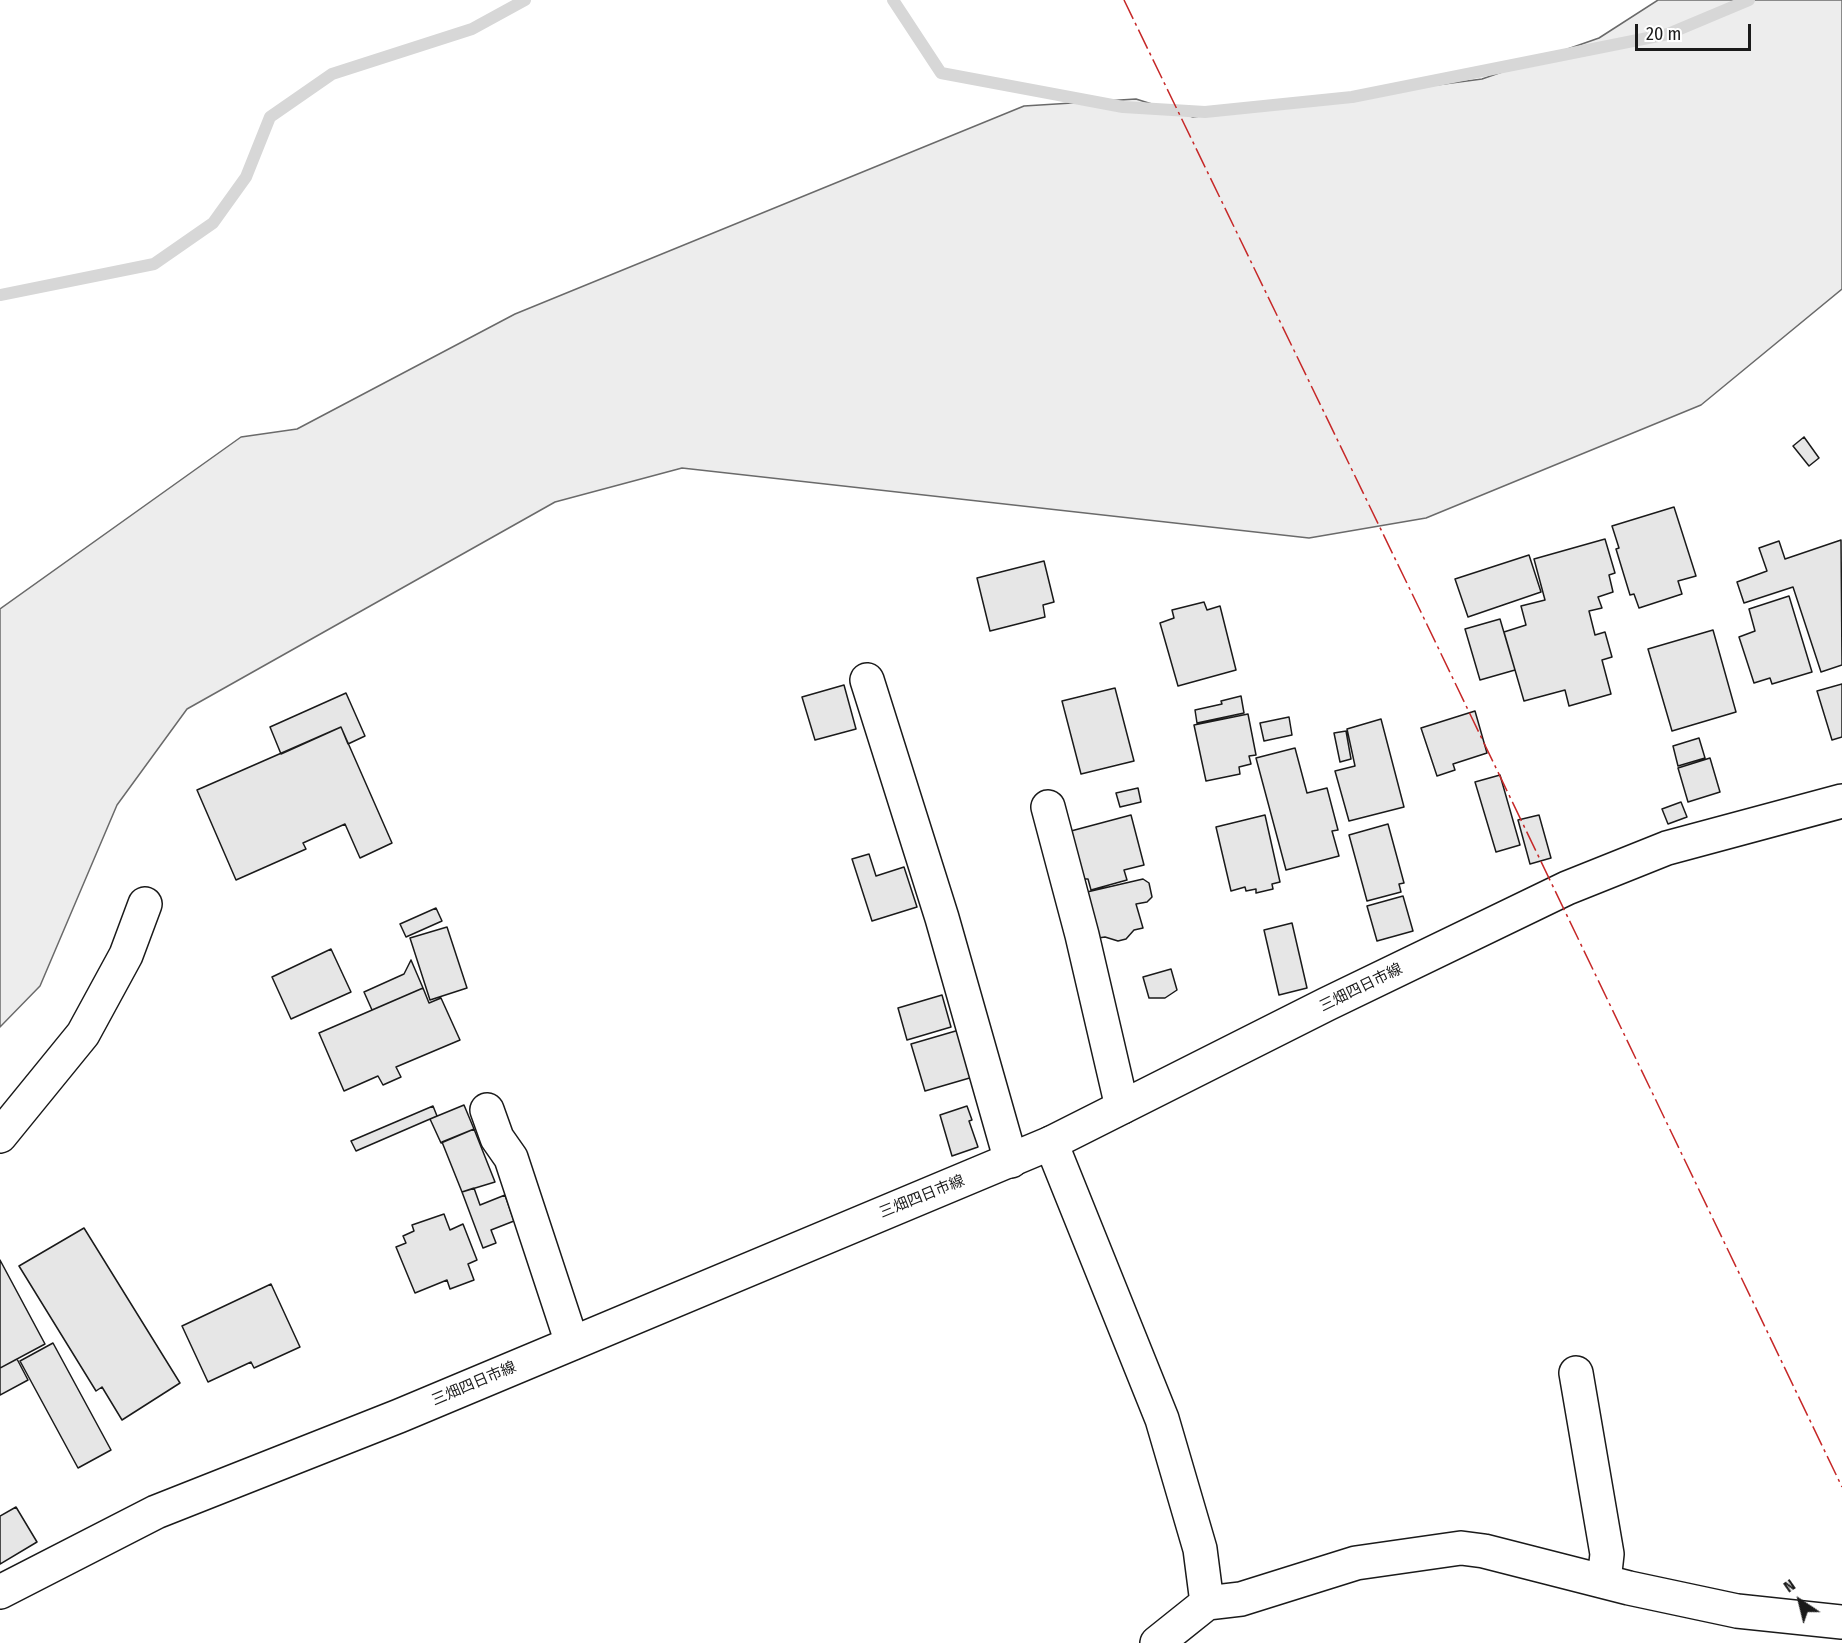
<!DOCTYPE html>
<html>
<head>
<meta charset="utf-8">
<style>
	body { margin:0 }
	#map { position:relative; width:1842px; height:1643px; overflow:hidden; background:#fff; font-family:"Fira Sans Condensed",sans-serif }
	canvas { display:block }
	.north { position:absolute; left:1770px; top:1571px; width:60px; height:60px; -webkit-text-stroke:4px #fff; paint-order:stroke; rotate:325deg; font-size:16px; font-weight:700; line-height:24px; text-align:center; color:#1a1a1a }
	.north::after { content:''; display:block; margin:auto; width:21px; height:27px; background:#1a1a1a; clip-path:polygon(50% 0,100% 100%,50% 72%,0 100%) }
	.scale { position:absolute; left:1635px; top:24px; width:116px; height:27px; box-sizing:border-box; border:3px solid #1a1a1a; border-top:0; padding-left:8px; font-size:18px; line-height:21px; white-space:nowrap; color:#1a1a1a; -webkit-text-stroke:4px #fff; paint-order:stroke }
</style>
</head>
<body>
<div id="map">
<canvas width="1842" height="1643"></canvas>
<div class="north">N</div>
<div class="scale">20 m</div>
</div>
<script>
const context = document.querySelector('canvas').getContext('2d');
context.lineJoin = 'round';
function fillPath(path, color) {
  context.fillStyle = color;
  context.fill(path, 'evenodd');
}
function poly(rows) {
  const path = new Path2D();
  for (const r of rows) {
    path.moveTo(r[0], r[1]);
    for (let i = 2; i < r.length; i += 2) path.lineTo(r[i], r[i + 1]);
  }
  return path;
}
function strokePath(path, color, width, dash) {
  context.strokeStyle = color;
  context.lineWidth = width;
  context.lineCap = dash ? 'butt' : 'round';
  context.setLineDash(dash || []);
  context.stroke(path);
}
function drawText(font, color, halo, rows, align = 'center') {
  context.font = font + ' "Fira Sans Condensed","Noto Sans JP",sans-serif';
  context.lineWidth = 4.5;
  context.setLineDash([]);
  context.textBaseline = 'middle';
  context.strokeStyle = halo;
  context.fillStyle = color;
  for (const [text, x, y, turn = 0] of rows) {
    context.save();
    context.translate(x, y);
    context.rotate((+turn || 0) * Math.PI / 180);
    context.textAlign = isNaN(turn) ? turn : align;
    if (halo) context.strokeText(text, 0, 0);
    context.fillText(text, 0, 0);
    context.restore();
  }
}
const green = poly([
	[1658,0,1842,0,1842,289,1701,405,1426,518,1309,538,682,468,555,502,187,709,117,805,40,986,0,1027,0,609,241,437,297,429,515,314,1024,106,1136,99,1193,117,1482,79,1599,38,1658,0]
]);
const stream = poly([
	[893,0,941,73,1123,107,1205,112,1352,97,1668,34,1749,0],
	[0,295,154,264,213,223,246,177,270,117,332,74,472,29,525,0]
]);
const building = poly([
	[1804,437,1819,458,1809,466,1793,446,1804,437],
	[1674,507,1696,576,1678,581,1682,594,1639,608,1634,594,1630,595,1616,549,1619,548,1612,526,1674,507],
	[1605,539,1615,573,1609,575,1613,592,1598,597,1602,608,1589,611,1595,635,1605,632,1612,657,1602,660,1611,694,1569,706,1565,690,1524,701,1504,632,1526,625,1521,606,1545,600,1534,559,1605,539],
	[1841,540,1842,665,1821,672,1793,587,1744,603,1737,582,1767,571,1759,548,1779,541,1785,559,1841,540],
	[1529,555,1541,592,1468,617,1455,579,1529,555],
	[1044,561,1054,602,1043,605,1045,617,990,631,977,578,1044,561],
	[1789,596,1812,672,1772,684,1770,678,1754,683,1739,637,1755,631,1749,609,1789,596],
	[1204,602,1207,610,1220,606,1236,670,1178,686,1160,623,1174,618,1172,610,1204,602],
	[1500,619,1515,670,1480,680,1465,629,1500,619],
	[1713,630,1736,712,1672,731,1648,649,1713,630],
	[1842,684,1842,737,1832,740,1817,691,1842,684],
	[844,685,856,729,815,740,802,697,844,685],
	[1115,688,1134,761,1081,774,1062,701,1115,688],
	[346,693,365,736,348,744,341,727,281,754,270,727,346,693],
	[1241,696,1244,713,1197,723,1195,710,1222,704,1221,701,1241,696],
	[1475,711,1487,753,1453,764,1455,770,1437,776,1421,728,1475,711],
	[1248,714,1256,755,1249,756,1251,764,1239,767,1240,774,1206,781,1194,725,1248,714],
	[1289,717,1292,735,1264,741,1260,723,1289,717],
	[1381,719,1404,807,1349,821,1335,771,1355,766,1347,729,1381,719],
	[341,727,392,843,360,858,345,824,303,843,306,849,236,880,197,790,341,727],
	[1346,731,1351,759,1340,762,1334,733,1346,731],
	[1699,738,1705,758,1678,766,1673,746,1699,738],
	[1295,748,1307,793,1327,788,1338,830,1332,831,1339,856,1286,870,1256,758,1295,748],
	[1710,758,1720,792,1688,802,1678,768,1710,758],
	[1500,775,1520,845,1496,852,1475,782,1500,775],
	[1138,788,1141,802,1120,807,1116,793,1138,788],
	[1681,802,1687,817,1668,824,1662,809,1681,802],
	[1131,815,1144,865,1124,870,1127,880,1091,890,1088,879,1083,879,1071,831,1131,815],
	[1265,815,1280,882,1272,884,1273,889,1256,893,1256,889,1246,891,1245,887,1231,891,1216,827,1265,815],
	[1539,815,1551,858,1530,864,1518,820,1539,815],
	[1388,824,1404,883,1399,884,1401,892,1367,901,1349,835,1388,824],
	[869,854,876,876,904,867,917,907,872,921,852,859,869,854],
	[1143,879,1149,883,1152,897,1147,902,1136,904,1143,928,1134,930,1126,939,1118,941,1105,937,1098,938,1087,892,1143,879],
	[1403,896,1413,931,1377,941,1367,906,1403,896],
	[436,908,442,921,406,937,400,924,436,908],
	[1292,923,1307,988,1279,995,1264,930,1292,923],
	[447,927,467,988,430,1000,410,938,447,927],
	[331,949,351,992,291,1019,272,977,331,949],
	[411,960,423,988,372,1010,364,992,404,974,411,960],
	[1171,969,1177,990,1165,998,1149,998,1143,977,1171,969],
	[423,988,429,1003,441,998,460,1040,396,1067,401,1077,383,1085,378,1076,344,1091,319,1033,423,988],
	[942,995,951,1027,907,1040,898,1008,942,995],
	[959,1030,973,1077,925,1091,911,1044,959,1030],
	[464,1105,474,1129,441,1143,430,1119,464,1105],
	[433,1106,437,1116,356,1151,351,1141,433,1106],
	[967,1106,972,1120,969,1121,978,1147,952,1156,940,1115,967,1106],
	[474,1129,495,1182,462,1192,442,1142,474,1129],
	[474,1188,480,1205,505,1195,514,1221,491,1230,496,1243,483,1248,462,1192,474,1188],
	[444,1214,450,1230,463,1224,477,1260,468,1264,474,1280,450,1289,447,1280,415,1293,396,1247,406,1243,403,1236,414,1231,412,1225,444,1214],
	[84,1228,180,1383,122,1420,102,1387,96,1391,19,1266,84,1228],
	[0,1260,45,1344,0,1368,0,1260],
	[271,1284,300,1347,254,1368,251,1362,208,1382,182,1326,271,1284],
	[53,1343,111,1450,78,1468,20,1361,53,1343],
	[17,1359,28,1380,0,1395,0,1368,17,1359],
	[16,1507,37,1542,0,1564,0,1516,16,1507]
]);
const street = poly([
	[867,680,942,918,1011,1161],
	[1048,807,1082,935,1122,1107],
	[487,1110,497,1138,511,1158,572,1343],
	[0,1136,83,1034,126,955,145,904],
	[1051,1143,1162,1419,1200,1549,1207,1603],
	[1576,1373,1607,1554,1604,1581],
	[1157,1643,1207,1603,1241,1599,1356,1563,1461,1548,1484,1551,1629,1588,1737,1611,1842,1622]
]);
const secondary = poly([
	[0,1592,156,1512,399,1416,1051,1143,1327,1004,1567,888,1667,848,1842,801]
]);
const power = poly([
	[1124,0,1419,608,1842,1487]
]);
const streetNames = [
	["三畑四日市線",1361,988,-26],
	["三畑四日市線",922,1197,-22],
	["三畑四日市線",474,1384,-23]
];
fillPath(green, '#ededed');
strokePath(green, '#6a6a6a', 1.5);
strokePath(stream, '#d7d7d7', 12);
fillPath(building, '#e6e6e6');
strokePath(building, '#1a1a1a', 1.5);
strokePath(street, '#1a1a1a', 36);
strokePath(secondary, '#1a1a1a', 36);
strokePath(street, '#fff', 33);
strokePath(secondary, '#fff', 33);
strokePath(power, '#c62828', 1.5, [21, 4.5, 3, 4.5]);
drawText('15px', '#1a1a1a', '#fff', streetNames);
</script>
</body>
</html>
